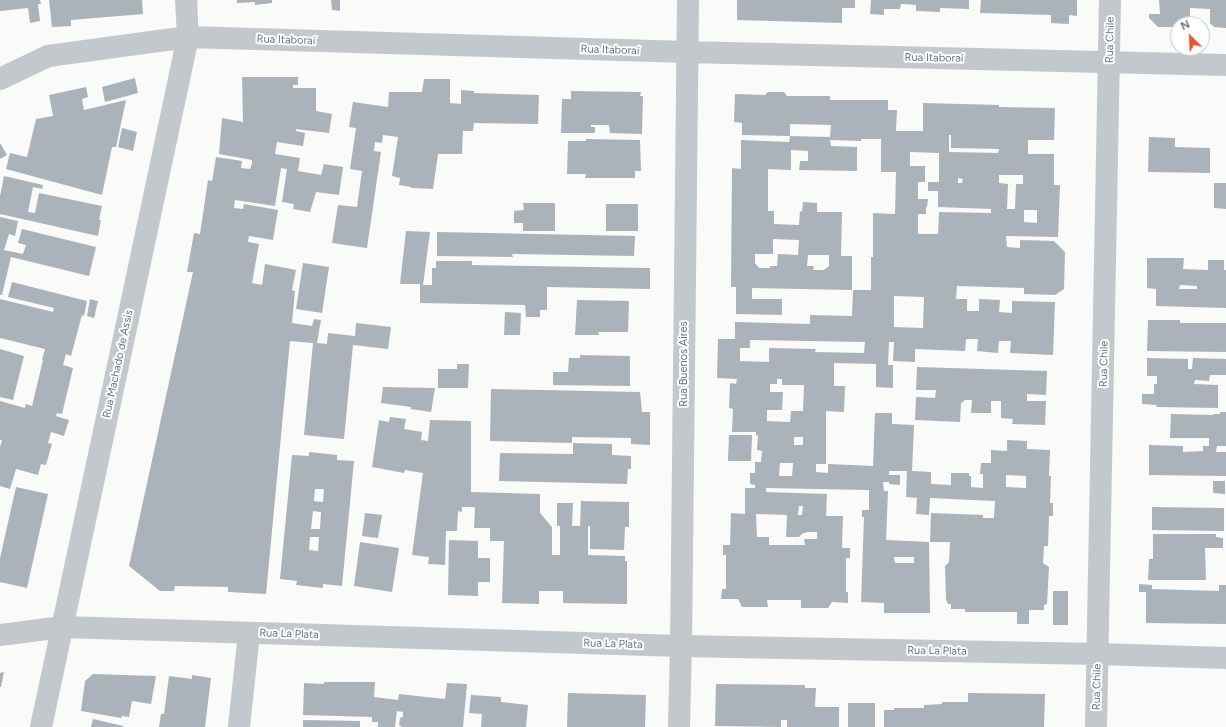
<!DOCTYPE html>
<html>
<head>
<meta charset="utf-8">
<style>
	body { margin:0 }
	#map { position:relative; width:1226px; height:727px; overflow:hidden; background:#fafaf8; font-family:Figtree,sans-serif }
	canvas { display:block }
	.north { position:absolute; left:1170px; top:16px; width:40px; height:40px; box-sizing:border-box; background:#fff; border:1px solid #c1c8cd; border-radius:50%; rotate:336deg; font-size:11px; font-weight:700; line-height:16px; text-align:center; color:#657683 }
	.north::after { content:''; display:block; margin:auto; width:14px; height:18px; background:#e4572e; clip-path:polygon(50% 0,100% 100%,50% 72%,0 100%) }
</style>
</head>
<body>
<div id="map">
<canvas width="1226" height="727"></canvas>
<div class="north">N</div>
</div>
<script>
const context = document.querySelector('canvas').getContext('2d');
context.lineJoin = 'round';
function fillPath(path, color) {
  context.fillStyle = color;
  context.fill(path, 'evenodd');
}
function poly(rows) {
  const path = new Path2D();
  for (const r of rows) {
    path.moveTo(r[0], r[1]);
    for (let i = 2; i < r.length; i += 2) path.lineTo(r[i], r[i + 1]);
  }
  return path;
}
function strokePath(path, color, width, dash) {
  context.strokeStyle = color;
  context.lineWidth = width;
  context.lineCap = dash ? 'butt' : 'round';
  context.setLineDash(dash || []);
  context.stroke(path);
}
function drawText(font, color, halo, rows, align = 'center') {
  context.font = font + ' Figtree,sans-serif';
  context.lineWidth = 4;
  context.setLineDash([]);
  context.textBaseline = 'middle';
  context.strokeStyle = halo;
  context.fillStyle = color;
  for (const [text, x, y, turn = 0] of rows) {
    context.save();
    context.translate(x, y);
    context.rotate((+turn || 0) * Math.PI / 180);
    context.textAlign = isNaN(turn) ? turn : align;
    if (halo) context.strokeText(text, 0, 0);
    context.fillText(text, 0, 0);
    context.restore();
  }
}
const building = poly([
	[0,0,40,0,41,4,38,4,40,21,30,23,28,8,0,11],
	[49,0,142,0,143,14,71,20,71,26,52,27],
	[237,0,272,0,272,3,255,5,255,2,237,3],
	[331,0,340,0,340,11,332,10],
	[737,0,855,0,855,8,842,8,842,23,737,20],
	[871,0,969,0,969,9,940,8,940,12,916,11,916,5,901,4,900,9,884,9,884,15,870,14],
	[981,0,1077,0,1077,16,1069,15,1069,24,1051,23,1051,15,980,13],
	[1159,0,1226,0,1226,28,1214,27,1210,23,1210,9,1190,8,1190,22,1189,24,1178,24,1178,27,1158,27,1149,18,1149,14,1160,14],
	[242,77,298,77,298,85,293,85,293,88,316,88,316,111,332,114,329,133,296,129,296,131,305,133,303,146,277,142,275,154,300,158,298,171,321,175,324,164,343,167,339,195,316,192,310,212,293,209,294,204,282,202,287,169,281,168,275,206,235,200,234,208,243,209,244,204,278,210,273,240,249,236,248,242,259,244,252,283,262,285,265,264,296,270,292,290,295,291,292,323,312,326,314,319,321,320,317,343,327,344,328,333,355,336,356,323,391,327,388,349,353,345,344,439,304,435,313,343,290,341,266,594,228,592,228,587,175,586,174,591,160,591,129,566,193,272,187,272,194,233,200,234,208,180,212,181,216,157,242,161,241,168,250,169,252,163,252,160,219,154,222,118,243,122],
	[135,78,138,93,105,102,102,87],
	[424,79,450,79,450,103,461,104,461,90,474,91,474,93,539,95,538,124,474,123,473,131,463,131,462,154,438,154,433,189,411,188,411,187,399,185,400,178,392,176,398,137,383,135,382,143,375,142,374,151,381,152,367,248,332,243,338,205,357,207,362,171,350,169,356,128,349,127,353,102,388,107,389,92,422,92],
	[86,87,88,97,82,99,84,110,126,100,116,147,112,147,102,195,6,169,10,153,27,157,36,119,53,116,49,95],
	[571,91,641,92,640,96,643,96,642,134,610,133,609,125,591,125,591,127,595,127,595,133,561,133,562,99,571,99],
	[768,92,784,92,787,96,830,96,830,100,888,100,888,110,897,110,896,131,923,131,923,103,999,105,999,107,1055,108,1054,140,1028,140,1028,154,1054,154,1054,185,1060,185,1058,237,1006,236,1007,247,1020,248,1020,240,1054,241,1065,252,1064,289,1055,295,1024,294,1024,288,957,286,956,299,967,299,967,311,979,311,979,299,1000,300,999,312,1012,313,1012,301,1055,302,1053,355,1010,353,1011,341,999,341,998,353,977,351,978,339,966,339,965,351,915,349,915,362,893,361,894,342,889,342,888,365,893,365,893,388,876,387,876,364,834,363,834,386,845,386,844,412,826,411,826,464,816,464,816,472,828,473,828,464,873,466,875,413,892,413,892,424,914,425,912,471,931,472,931,484,951,485,951,473,969,473,969,476,971,476,971,487,983,488,983,474,980,474,981,463,991,463,991,450,1007,451,1007,440,1027,441,1027,449,1050,450,1049,476,1051,476,1050,503,1053,503,1053,516,1049,516,1048,546,1044,546,1043,563,1049,567,1047,604,1044,605,1044,610,1029,610,1029,624,1017,624,1017,612,965,612,965,609,951,609,951,604,948,604,946,600,945,566,949,562,950,542,930,542,931,513,983,515,983,518,994,518,995,501,930,498,929,515,916,514,917,498,906,497,907,471,889,471,889,475,900,475,900,485,889,484,889,482,883,482,884,491,888,491,886,540,929,542,930,613,884,613,884,603,861,602,864,517,862,517,862,510,869,510,869,490,766,488,766,492,827,494,826,516,843,516,842,548,850,548,850,558,846,558,846,592,848,592,848,603,832,602,828,608,801,608,801,600,767,600,768,607,742,607,738,599,721,599,722,589,726,589,726,555,723,555,723,545,730,545,731,513,745,514,745,488,755,488,755,485,750,484,750,473,755,473,755,462,761,462,762,451,757,450,758,435,756,436,756,432,732,432,733,409,729,408,730,383,736,384,737,379,717,378,718,339,735,339,735,322,810,324,810,315,852,316,853,290,871,290,871,257,873,257,873,213,895,214,896,172,881,172,881,139,861,139,861,141,830,140,831,146,857,147,857,171,799,170,800,161,808,161,808,151,791,150,791,170,768,169,768,211,774,211,774,224,799,225,800,211,802,212,803,202,817,203,817,212,842,212,841,256,852,256,852,290,752,288,752,299,782,299,782,315,736,314,736,287,731,287,732,168,741,169,741,140,789,142,790,136,830,137,831,125,790,124,790,136,742,135,742,123,734,122,735,94,765,95],
	[949,135,951,135,951,148,999,149,998,153,949,152],
	[910,152,939,153,939,182,928,182,928,191,938,191,938,207,991,209,991,213,939,212,938,234,918,234,918,214,926,214,926,207,927,207,928,199,918,199,918,182,925,182,925,166,910,166],
	[999,175,1023,175,1023,184,1016,184,1015,209,1007,209,1008,184,999,183],
	[958,178,963,179,962,183,958,183],
	[1024,210,1037,210,1037,223,1024,222],
	[773,239,799,240,798,255,778,254,777,266,770,266,770,268,759,268,755,263,755,254,773,254],
	[808,255,829,255,829,266,824,270,813,270,814,266,807,266],
	[894,296,924,297,923,328,894,327],
	[750,340,865,342,864,353,815,352,816,349,769,348,769,362,740,361,740,348,750,348],
	[777,379,782,379,782,385,804,385,803,411,791,411,790,422,767,421,767,410,782,410,783,392,770,392,770,384,777,384],
	[794,437,803,437,803,445,794,445],
	[780,463,793,463,792,476,779,476],
	[1006,475,1026,476,1026,488,1006,487],
	[799,506,803,506,802,515,798,515],
	[756,514,787,515,786,537,799,537,803,533,806,533,806,532,817,532,817,539,804,539,805,545,769,545,769,537,757,537],
	[894,557,914,557,914,563,895,563],
	[122,128,137,132,133,151,118,147],
	[1149,137,1175,138,1175,147,1210,148,1210,173,1148,172],
	[586,139,640,140,641,171,635,171,635,178,585,178,586,174,567,174,568,141,586,141],
	[0,143,7,155,0,159],
	[4,176,43,185,42,189,33,187,28,212,35,213,39,193,102,206,99,220,101,220,98,236,0,214,0,196],
	[1214,183,1226,183,1226,209,1214,208],
	[523,203,555,203,555,231,523,231,523,223,514,223,514,211,524,210],
	[606,204,638,204,638,231,606,231],
	[0,217,18,221,15,236,9,234,4,250,23,254,26,245,18,243,22,229,96,247,89,276,11,257,2,295,0,295],
	[406,231,430,232,423,285,432,285,432,268,436,268,436,261,472,261,472,265,650,268,650,289,547,287,547,310,540,310,540,317,526,317,525,305,420,303,420,284,400,284],
	[437,232,635,236,634,256,512,254,513,257,437,256],
	[1147,258,1184,258,1183,269,1208,270,1208,260,1224,260,1224,270,1226,270,1226,308,1156,306,1156,289,1147,288],
	[1180,285,1197,286,1197,289,1179,289],
	[303,263,329,267,322,313,296,309],
	[12,282,87,301,84,316,82,315,71,356,66,354,63,365,73,368,62,414,57,413,56,416,69,420,64,436,51,432,48,443,52,444,46,465,41,464,38,475,16,469,10,489,0,486,0,447,2,440,0,440,0,401,25,408,26,404,32,406,43,360,42,360,45,349,0,338,0,299,53,312,54,308,8,297],
	[90,299,98,301,94,318,87,316],
	[577,300,629,301,628,332,598,332,599,335,575,335],
	[505,312,521,313,520,335,504,335],
	[1148,320,1180,320,1180,323,1226,323,1226,352,1147,351],
	[0,349,24,356,13,400,0,397],
	[580,355,630,356,630,386,553,385,553,372,568,372,569,358,580,358],
	[1147,358,1188,359,1188,369,1192,369,1193,358,1226,359,1226,375,1210,375,1209,381,1195,380,1194,384,1218,385,1218,408,1157,407,1156,405,1142,404,1142,394,1154,394,1154,384,1157,384,1157,376,1147,376],
	[457,364,469,364,468,388,438,388,438,369,457,369],
	[917,367,1047,371,1046,395,1027,394,1027,401,1046,401,1045,425,1012,424,1013,419,1001,418,1001,401,991,401,991,413,971,413,972,400,965,400,961,403,960,422,915,420,916,397,935,398,936,390,916,390],
	[383,387,435,388,431,412,411,409,411,407,381,403],
	[491,389,640,392,642,412,650,412,650,445,631,444,631,438,572,437,572,443,490,441],
	[1220,412,1226,412,1226,446,1217,446,1216,452,1226,452,1226,476,1149,475,1149,445,1183,446,1183,452,1203,451,1203,446,1209,446,1209,438,1170,438,1171,414,1213,415,1213,414,1220,414],
	[390,417,406,419,404,429,422,432,421,440,428,441,430,420,471,421,471,492,540,494,540,513,552,527,552,555,560,555,560,526,557,526,557,503,573,503,572,526,580,526,581,501,629,502,629,527,625,527,624,550,590,549,590,526,588,526,588,555,625,556,625,561,627,561,627,604,563,603,563,591,539,591,539,604,502,603,504,541,490,541,490,528,474,528,475,507,462,507,462,512,458,511,457,531,446,531,445,565,428,564,429,557,412,555,423,473,405,470,404,473,372,467,379,420,389,422],
	[729,435,752,435,751,461,728,461],
	[573,443,612,444,612,455,631,456,631,469,628,469,627,484,499,481,500,453,573,454],
	[309,452,337,455,337,460,354,461,342,586,323,584,323,588,296,585,297,581,280,579,292,455,309,456],
	[315,489,324,489,323,502,314,501],
	[313,511,321,512,320,529,311,529],
	[310,537,319,537,318,551,309,550],
	[1213,481,1225,481,1225,494,1213,493],
	[16,487,48,494,27,588,0,582,0,558],
	[1152,507,1224,508,1224,531,1152,530],
	[365,513,382,515,378,538,362,536],
	[1153,534,1216,534,1216,537,1223,538,1223,548,1205,548,1206,580,1148,580,1149,559,1153,559],
	[449,540,478,541,478,558,490,558,490,582,478,582,478,596,448,595],
	[360,542,399,548,392,592,354,586],
	[1139,584,1152,585,1152,589,1219,591,1219,585,1226,585,1226,624,1146,623,1146,592,1139,592],
	[1053,591,1068,591,1068,625,1053,625],
	[4,672,1,687,0,687,0,673],
	[93,674,156,676,151,704,132,701,129,717,122,716,121,718,81,711,85,681],
	[192,675,211,678,205,727,159,727,161,714,164,714,169,676,192,679],
	[324,682,375,682,374,697,398,700,399,694,445,699,447,683,467,684,463,727,402,727,399,725,400,718,403,717,403,712,397,711,395,727,378,727,378,722,372,722,372,717,303,715,304,683,324,684],
	[716,684,805,685,805,688,816,688,815,707,839,707,839,727,787,727,787,720,781,720,781,727,715,726],
	[568,693,646,695,645,727,567,727],
	[968,693,1045,694,1044,727,884,727,884,710,894,710,894,708,924,708,924,705,942,704,942,702,968,702],
	[471,695,501,697,501,702,528,705,526,727,481,727,482,714,469,713],
	[848,703,875,703,875,727,848,727],
	[93,719,123,726,123,727,91,727],
	[303,720,360,721,360,727,303,727]
]);
const minor = poly([
	[0,79,48,56,188,37,687,52,1226,65],
	[0,635,62,627,681,646,1098,654,1226,658],
	[41,727,188,37,186,0],
	[239,727,249,633],
	[679,727,681,646,688,0],
	[1096,727,1110,0]
]);
const streetNames = [
	["Rua Itaboraí",286,40,2],
	["Rua Chile",1110,40,-89],
	["Rua Itaboraí",610,50,2],
	["Rua Itaboraí",934,58,1],
	["Rua Machado de Assis",118,364,-78],
	["Rua Buenos Aires",684,364,-90],
	["Rua Chile",1104,364,-89],
	["Rua La Plata",289,634,2],
	["Rua La Plata",613,644,2],
	["Rua La Plata",937,651,1],
	["Rua Chile",1097,687,-89]
];
fillPath(building, '#aab3b9');
strokePath(minor, '#c3c8cc', 22);
drawText('11px', '#657683', '#fff', streetNames);
</script>
</body>
</html>
